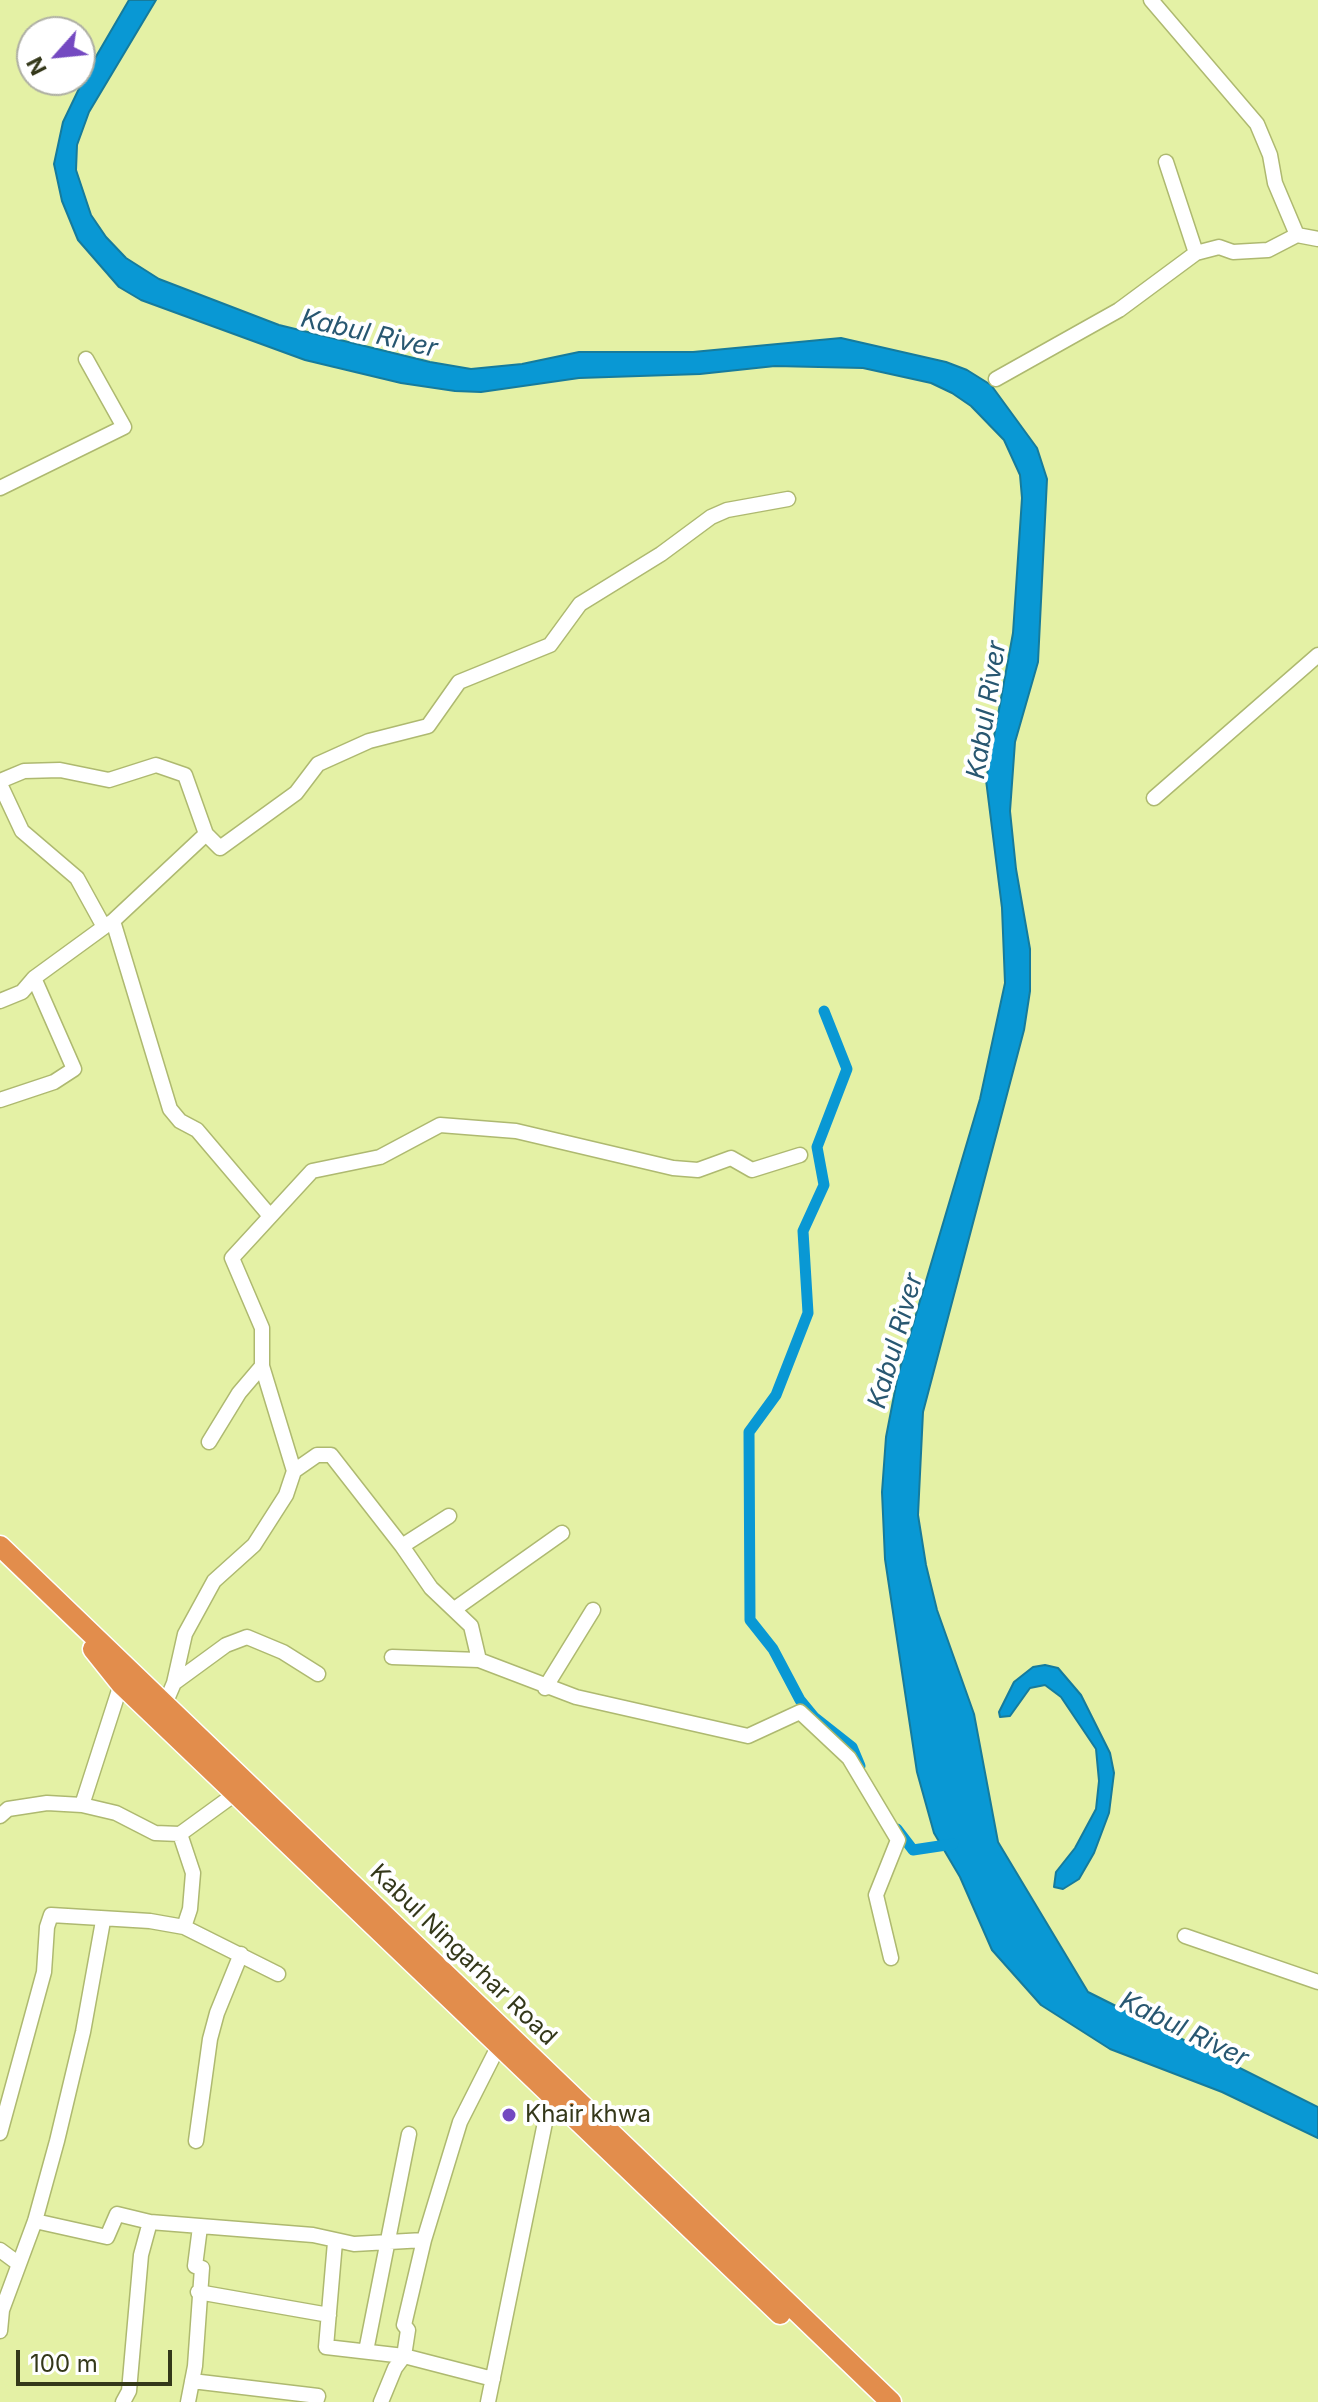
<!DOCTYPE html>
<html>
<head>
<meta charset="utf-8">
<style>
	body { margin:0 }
	#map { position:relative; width:1318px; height:2402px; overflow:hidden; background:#e4f1a5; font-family:Inter,sans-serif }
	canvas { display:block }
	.north { position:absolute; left:16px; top:16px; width:80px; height:80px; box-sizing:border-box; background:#fff; border:2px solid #aeafa3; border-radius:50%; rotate:243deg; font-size:22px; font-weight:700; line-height:32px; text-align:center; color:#34381a }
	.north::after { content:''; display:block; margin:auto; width:28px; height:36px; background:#7449c1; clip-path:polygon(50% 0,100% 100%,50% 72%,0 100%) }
	.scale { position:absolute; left:16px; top:2350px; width:156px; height:36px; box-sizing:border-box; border:4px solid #34381a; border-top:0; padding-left:10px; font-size:24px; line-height:28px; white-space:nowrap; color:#34381a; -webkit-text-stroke:6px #fff; paint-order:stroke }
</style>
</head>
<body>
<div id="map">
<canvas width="1318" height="2402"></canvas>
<div class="north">N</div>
<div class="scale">100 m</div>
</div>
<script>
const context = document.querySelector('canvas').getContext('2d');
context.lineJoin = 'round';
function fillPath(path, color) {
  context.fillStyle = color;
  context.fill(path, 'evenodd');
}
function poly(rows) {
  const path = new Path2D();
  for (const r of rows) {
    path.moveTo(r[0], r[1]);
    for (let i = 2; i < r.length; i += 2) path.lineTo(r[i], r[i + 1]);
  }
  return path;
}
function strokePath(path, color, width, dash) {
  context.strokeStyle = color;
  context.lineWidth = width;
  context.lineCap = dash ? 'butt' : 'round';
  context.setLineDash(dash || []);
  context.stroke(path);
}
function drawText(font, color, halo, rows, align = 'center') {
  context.font = font + ' Inter,sans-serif';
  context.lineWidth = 8;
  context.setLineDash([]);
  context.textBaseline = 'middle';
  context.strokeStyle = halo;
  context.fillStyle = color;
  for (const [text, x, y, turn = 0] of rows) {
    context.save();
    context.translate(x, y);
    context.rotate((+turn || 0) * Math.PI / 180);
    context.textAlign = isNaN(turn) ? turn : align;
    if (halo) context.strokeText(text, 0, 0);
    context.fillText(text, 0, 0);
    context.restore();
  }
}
const water = poly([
	[129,0,156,0,89,112,77,145,76,170,91,215,106,237,126,258,159,279,279,325,430,362,471,369,522,364,579,352,693,352,841,338,946,362,967,370,991,385,1037,448,1047,479,1038,662,1015,742,1010,811,1016,869,1030,949,1030,991,1024,1030,923,1412,918,1515,926,1565,937,1610,974,1714,998,1842,1088,1992,1318,2107,1318,2138,1222,2092,1110,2049,1041,2005,992,1950,960,1877,934,1833,917,1772,885,1559,882,1492,886,1437,898,1375,980,1099,1005,983,1002,908,986,780,1013,633,1022,498,1020,475,1004,440,971,406,952,393,931,383,863,368,775,366,700,374,579,378,481,392,455,391,401,383,305,360,141,300,119,287,78,240,62,201,54,164,63,122,87,72,129,0],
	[1045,1665,1058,1668,1081,1695,1110,1753,1114,1773,1109,1813,1094,1853,1079,1879,1063,1889,1054,1887,1056,1872,1075,1848,1096,1809,1099,1781,1096,1749,1061,1697,1045,1685,1030,1688,1010,1716,1000,1717,999,1712,1014,1682,1033,1667,1045,1665]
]);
const canal = poly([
	[824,1011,847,1069,817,1147,824,1185,803,1231,808,1313,776,1395,749,1432,750,1620,773,1649,800,1700,814,1717,852,1747,860,1766],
	[897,1829,913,1850,953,1844]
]);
const minor = poly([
	[1151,0,1257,124,1270,155,1275,183,1297,235],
	[1166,162,1196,253],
	[996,379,1119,310,1196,253,1219,247,1233,252,1268,250,1297,235,1318,239],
	[0,488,124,427,86,359],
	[0,781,24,771,60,770,109,780,156,765,185,775,206,834],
	[0,784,22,831,77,878,104,927,113,921,170,1109,180,1121,197,1130,270,1216],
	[1154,798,1318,655],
	[113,921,206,834,220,848,296,793,318,764,369,741,428,726,459,682,550,645,580,604,661,554,711,517,727,510,788,499],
	[0,1001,22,992,34,978],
	[0,1100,54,1082,74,1069,34,978,104,927],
	[209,1442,239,1393,262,1366],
	[294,1471,317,1455,331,1455,402,1546,431,1588,471,1626,479,1660],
	[402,1546,449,1516],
	[456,1608,562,1533],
	[392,1657,479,1660,576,1697,748,1736,800,1712,849,1758,898,1840,876,1895,891,1958],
	[174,1683,226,1645,247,1637,283,1652,318,1674],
	[545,1688,593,1610],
	[165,1704,174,1683,185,1634,214,1581,254,1545,286,1495,294,1471,262,1366,262,1328,232,1258,312,1171,380,1157,440,1125,516,1131,673,1168,698,1170,731,1158,752,1170,800,1155],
	[82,1805,116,1813,155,1833,180,1834,235,1794],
	[0,1816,8,1809,47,1803,82,1805,121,1684],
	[180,1834,193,1873,190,1909,184,1927],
	[1185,1936,1318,1982],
	[0,2133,44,1972,47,1927,51,1915,150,1921,184,1927,278,1974],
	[196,2141,210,2039,217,2013,241,1954],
	[35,2221,107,2237,117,2214,150,2222,313,2235,354,2244,424,2240],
	[335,2242,326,2347,404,2356,493,2379],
	[0,2250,19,2264],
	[198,2292,329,2315],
	[0,2331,2,2310,35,2221,57,2141,83,2032,103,1921],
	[366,2351,409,2134],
	[192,2381,318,2396,316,2402],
	[123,2402,129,2391,141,2255,150,2222],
	[188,2402,195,2366,202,2268,195,2266,200,2227],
	[381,2402,395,2368,404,2356,408,2330,404,2325,424,2240,460,2122,498,2047],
	[488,2402,550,2098]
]);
const highway = poly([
	[0,1546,891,2402],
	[93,1649,121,1684,780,2314]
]);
const markers = [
	[509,2115,8,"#7449c1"]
];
const streetNames = [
	["Kabul Ningarhar Road",463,1955,44]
];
const poiNames = [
	["Khair khwa",525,2115]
];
const waterNames = [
	["Kabul River",369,334,13],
	["Kabul River",987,710,-81],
	["Kabul River",896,1341,-74],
	["Kabul River",1184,2030,26]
];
fillPath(water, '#0998d4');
strokePath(water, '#167b9c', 2);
strokePath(canal, '#0998d4', 11);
strokePath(minor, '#aeb970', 17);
strokePath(highway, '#fff', 23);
strokePath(minor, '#fff', 14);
strokePath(highway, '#e28d4c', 20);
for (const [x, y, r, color] of markers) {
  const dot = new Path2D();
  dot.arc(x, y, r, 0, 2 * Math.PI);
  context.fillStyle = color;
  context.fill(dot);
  strokePath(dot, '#fff', 3);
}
drawText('24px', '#34381a', '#fff', streetNames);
drawText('24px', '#34381a', '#fff', poiNames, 'left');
drawText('italic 26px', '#285771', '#fff', waterNames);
</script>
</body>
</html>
